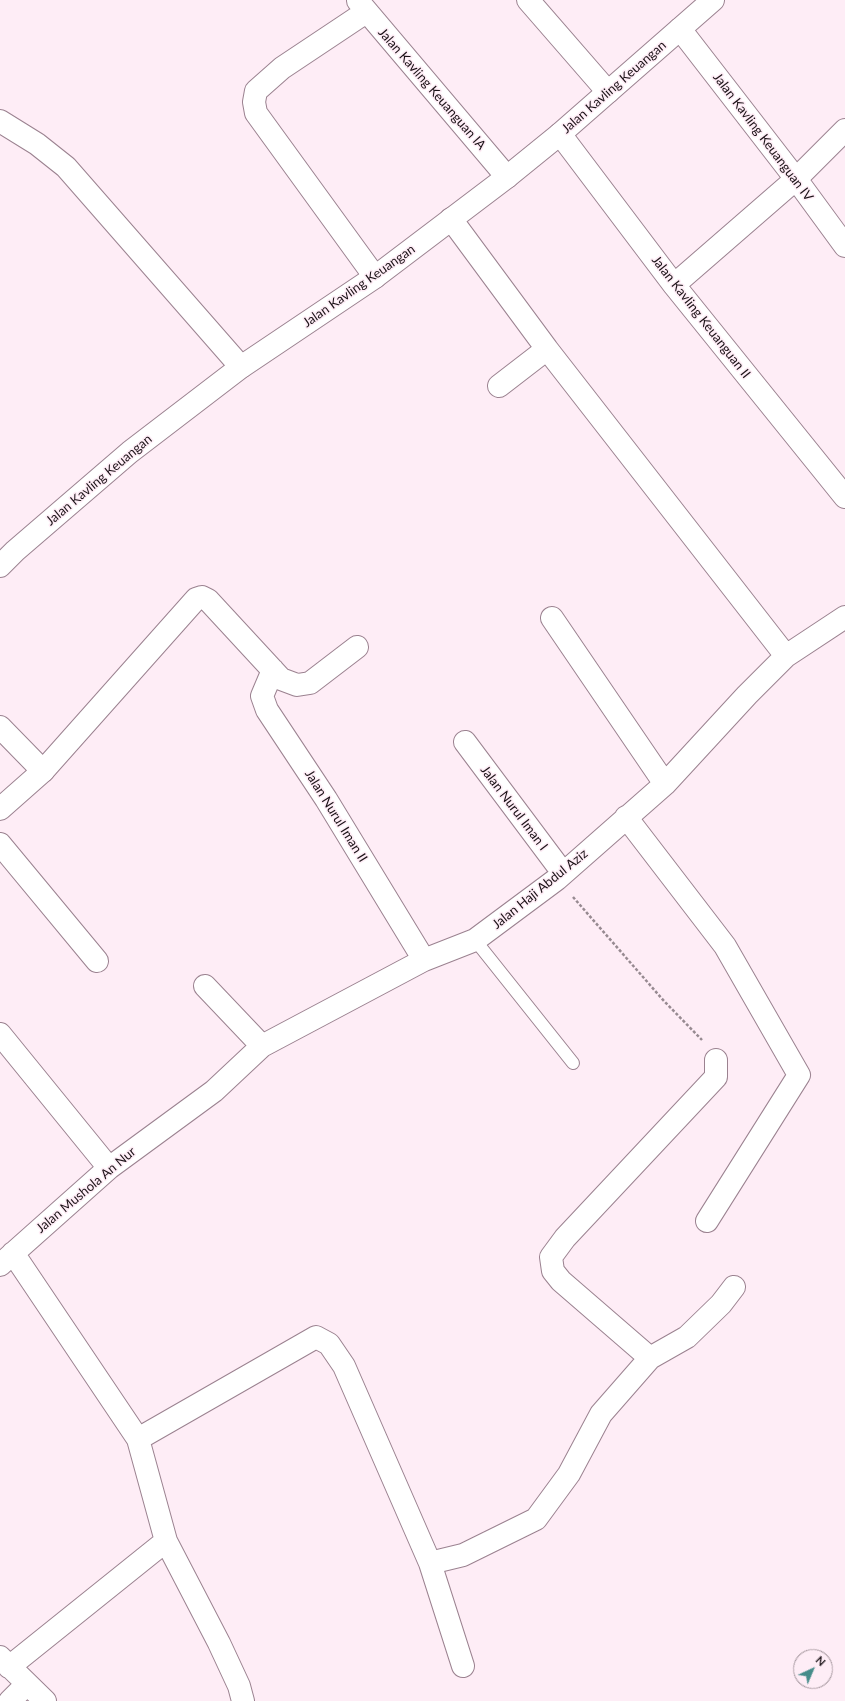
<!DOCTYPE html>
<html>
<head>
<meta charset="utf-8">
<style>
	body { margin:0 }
	#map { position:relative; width:845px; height:1701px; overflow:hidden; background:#feedf6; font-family:Lato,sans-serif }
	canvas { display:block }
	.north { position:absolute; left:793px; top:1649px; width:40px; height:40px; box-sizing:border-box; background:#feedf6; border:1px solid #a3959c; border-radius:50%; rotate:44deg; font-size:11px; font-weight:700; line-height:16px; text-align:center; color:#1a1116 }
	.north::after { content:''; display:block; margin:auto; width:14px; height:18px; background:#458c8a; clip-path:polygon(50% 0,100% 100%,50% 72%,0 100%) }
</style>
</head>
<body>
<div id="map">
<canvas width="845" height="1701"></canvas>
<div class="north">N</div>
</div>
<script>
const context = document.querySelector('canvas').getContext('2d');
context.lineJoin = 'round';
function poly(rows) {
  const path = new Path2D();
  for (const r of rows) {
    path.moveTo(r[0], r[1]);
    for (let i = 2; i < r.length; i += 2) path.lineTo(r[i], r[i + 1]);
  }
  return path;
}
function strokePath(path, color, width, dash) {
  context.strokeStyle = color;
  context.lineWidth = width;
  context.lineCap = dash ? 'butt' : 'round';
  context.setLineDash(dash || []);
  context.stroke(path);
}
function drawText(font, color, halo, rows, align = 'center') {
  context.font = font + ' Lato,sans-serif';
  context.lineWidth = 3;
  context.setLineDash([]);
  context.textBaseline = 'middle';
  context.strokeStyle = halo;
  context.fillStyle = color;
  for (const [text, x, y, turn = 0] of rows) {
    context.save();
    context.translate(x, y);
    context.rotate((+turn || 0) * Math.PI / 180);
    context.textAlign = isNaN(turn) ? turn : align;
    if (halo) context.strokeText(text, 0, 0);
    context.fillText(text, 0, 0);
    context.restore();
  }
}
const path = poly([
	[573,897,664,1001,702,1040]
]);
const service = poly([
	[475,940,573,1063]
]);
const minor = poly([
	[528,0,608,92],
	[358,1,507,177],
	[366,12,282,68,256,91,254,102,256,113,375,277],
	[680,29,796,179,845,246],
	[0,121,37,144,66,167,241,367],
	[560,134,674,285,845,497],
	[451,219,547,349,786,656],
	[674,285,796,179,845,130],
	[499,386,547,349],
	[552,618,665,784],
	[273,670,262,696,267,710,326,799,424,960],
	[465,742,563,873],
	[43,771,196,599,202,597,208,600,281,679,297,685,310,683,357,647],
	[626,817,725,946,799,1075,707,1221],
	[0,844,97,961],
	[205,986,262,1046],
	[0,1034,109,1168],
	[13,1253,138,1439,166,1541,219,1643,239,1686,243,1701],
	[0,1265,109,1168,214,1091,262,1046,424,960,475,940,557,879,665,784,747,695,786,656,845,617],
	[650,1358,561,1281,553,1271,551,1257,565,1238,716,1077,716,1060],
	[138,1439,316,1337,329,1344,344,1366,430,1563,463,1666],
	[430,1563,463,1555,536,1519,569,1474,601,1414,650,1358,687,1337,721,1304,734,1287],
	[0,1657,45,1701],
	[9,1667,166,1541],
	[10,1701,27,1684]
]);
const tertiary = poly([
	[0,566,15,551,130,452,241,367,375,277,507,177,560,134,713,0],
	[0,727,43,771,0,809]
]);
const streetNames = [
	["Jalan Kavling Keuangan",614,87,-41],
	["Jalan Kavling Keuanguan IA",432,89,49],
	["Jalan Kavling Keuanguan IV",763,137,53],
	["Jalan Kavling Keuangan",359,286,-35],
	["Jalan Kavling Keuanguan II",701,317,52],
	["Jalan Kavling Keuangan",99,480,-40],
	["Jalan Nurul Iman I",514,808,53],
	["Jalan Nurul Iman II",336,816,58],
	["Jalan Haji Abdul Aziz",540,889,-39],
	["Jalan Mushola An Nur",86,1190,-40]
];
strokePath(service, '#9b8290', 14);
strokePath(minor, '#9b8290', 24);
strokePath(tertiary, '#9b8290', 24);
strokePath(path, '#978a91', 2.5, [3, 2]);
strokePath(service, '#fff', 12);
strokePath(minor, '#fff', 22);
strokePath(tertiary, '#fff', 22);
drawText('13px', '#1a1116', '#feedf6', streetNames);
</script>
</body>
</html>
